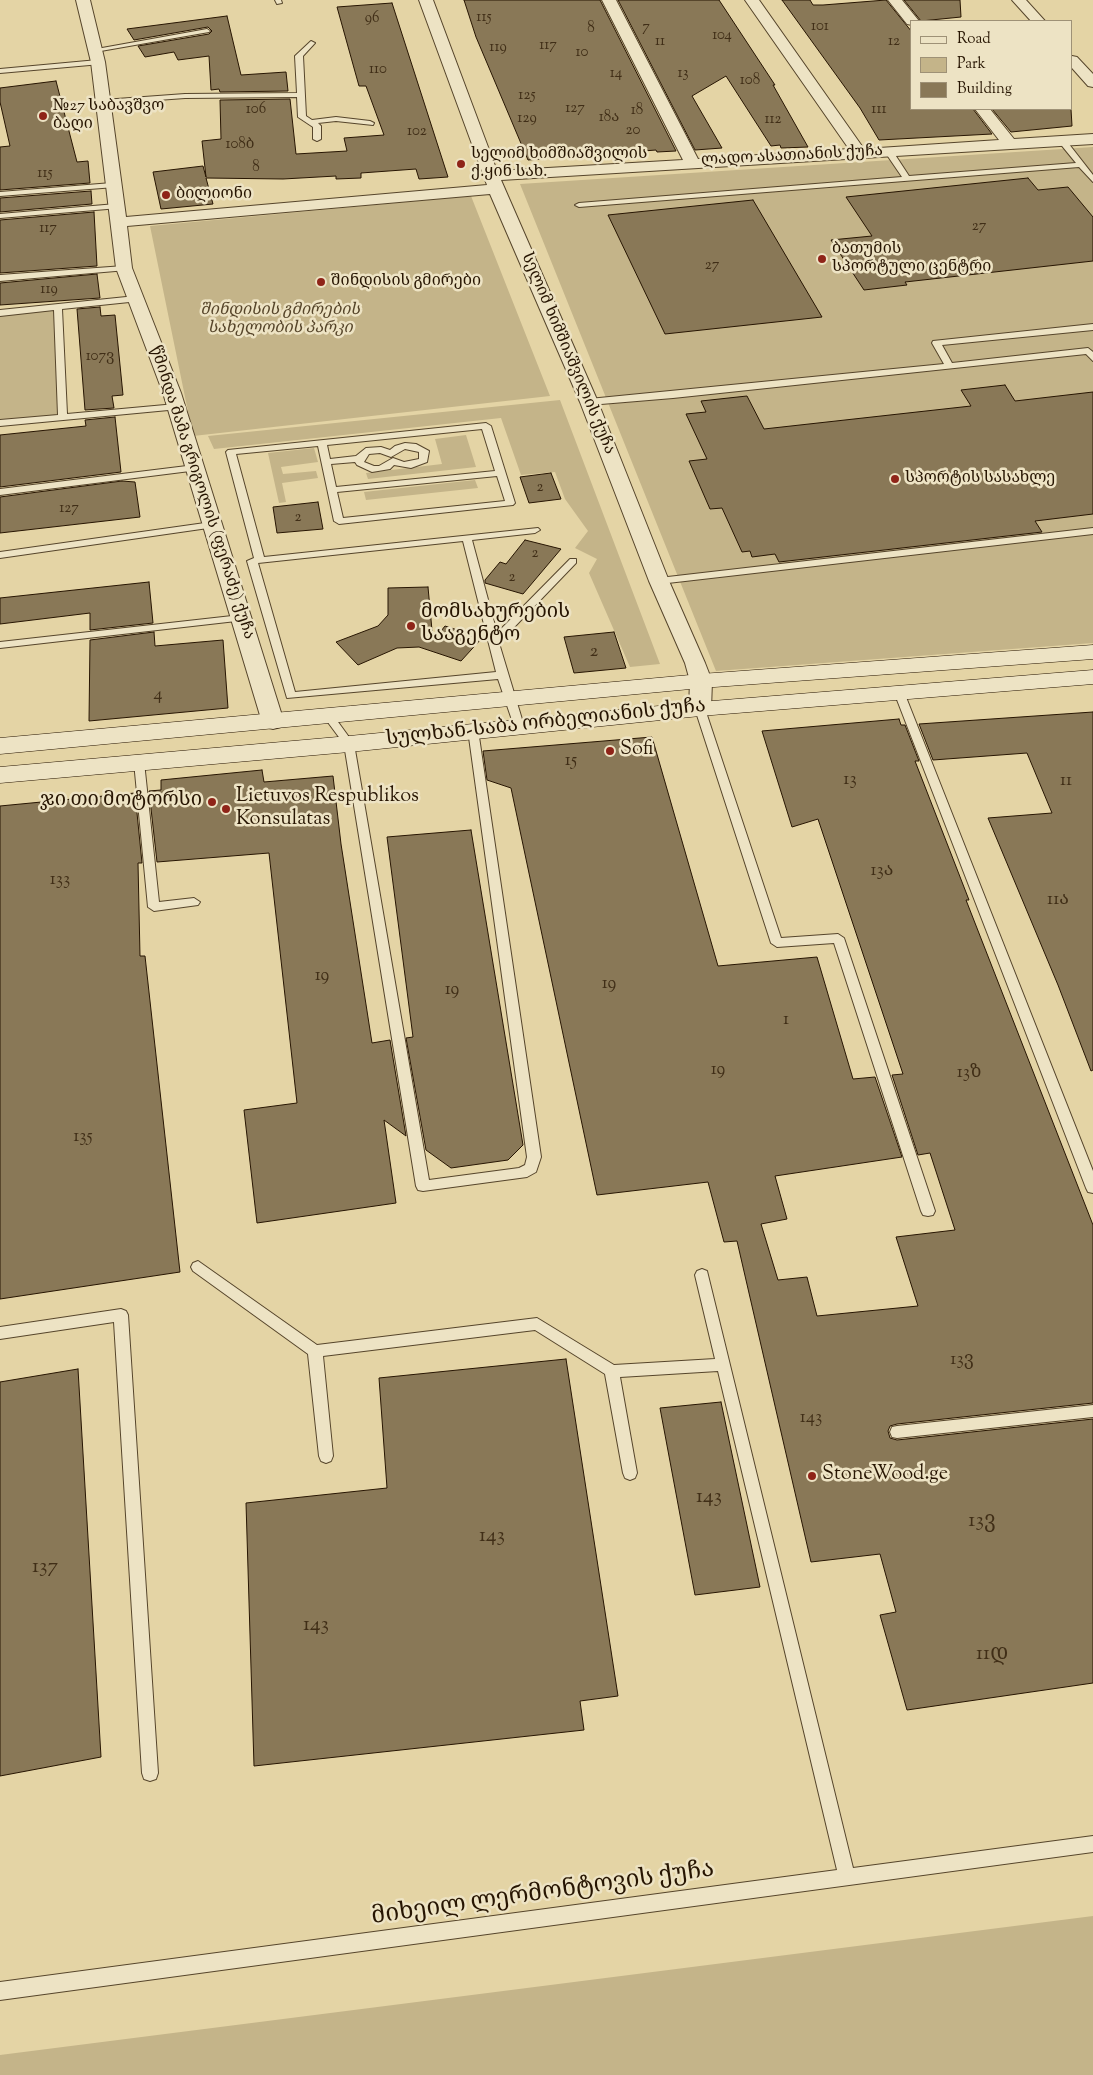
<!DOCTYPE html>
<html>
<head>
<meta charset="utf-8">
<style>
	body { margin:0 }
	#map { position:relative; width:1093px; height:2075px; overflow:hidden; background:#e4d4a5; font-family:"Sorts Mill Goudy",serif }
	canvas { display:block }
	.legend { position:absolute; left:910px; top:20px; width:162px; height:90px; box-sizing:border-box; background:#ede3c4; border:1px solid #9e9176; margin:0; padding:6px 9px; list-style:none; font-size:15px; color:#271502 }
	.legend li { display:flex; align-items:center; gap:10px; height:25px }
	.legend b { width:25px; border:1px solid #9e9176 }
</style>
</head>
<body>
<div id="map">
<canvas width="1093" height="2075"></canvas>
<ul class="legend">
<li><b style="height:6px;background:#ede3c4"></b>Road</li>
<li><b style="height:14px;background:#c4b489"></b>Park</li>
<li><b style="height:14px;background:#897857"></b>Building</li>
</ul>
</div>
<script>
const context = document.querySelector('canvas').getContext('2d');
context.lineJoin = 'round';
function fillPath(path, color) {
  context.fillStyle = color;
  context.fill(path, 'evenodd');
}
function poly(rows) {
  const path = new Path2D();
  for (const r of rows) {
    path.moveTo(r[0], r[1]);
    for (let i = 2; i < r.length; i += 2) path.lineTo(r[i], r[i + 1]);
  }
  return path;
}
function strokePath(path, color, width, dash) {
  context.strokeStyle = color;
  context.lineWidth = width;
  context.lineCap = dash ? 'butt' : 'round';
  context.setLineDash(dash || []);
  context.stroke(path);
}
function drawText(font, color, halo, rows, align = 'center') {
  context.font = font + ' "Sorts Mill Goudy","Noto Serif Georgian",serif';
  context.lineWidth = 5;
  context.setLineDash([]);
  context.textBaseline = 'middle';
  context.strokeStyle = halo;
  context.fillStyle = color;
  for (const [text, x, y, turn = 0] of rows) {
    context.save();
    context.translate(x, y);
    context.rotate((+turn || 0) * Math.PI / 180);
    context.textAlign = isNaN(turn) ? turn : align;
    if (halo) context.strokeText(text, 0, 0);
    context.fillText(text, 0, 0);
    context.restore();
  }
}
const green = poly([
	[1093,147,1093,643,716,671,520,184],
	[471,196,550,396,193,436,150,226],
	[58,308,63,417,0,423,0,313],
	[560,400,660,664,630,667,589,573,597,559,575,548,588,531,565,499,555,472,521,475,501,418,214,449,208,436],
	[466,435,476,467,368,479,366,473,442,464,435,439],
	[314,448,318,462,281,467,283,474,316,471,318,478,282,483,286,502,279,503,268,453],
	[475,480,478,488,366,500,364,492],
	[1093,1916,1093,2075,0,2075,0,2055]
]);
const building = poly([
	[464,0,600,0,676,151,657,152,656,150,528,160,476,37,464,0],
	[618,0,719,0,775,85,773,85,808,147,781,148,780,145,771,146,726,76,692,96,722,148,695,150,618,0],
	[782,0,810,0,813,5,823,5,886,0,912,32,912,109,973,109,992,134,879,140,860,108,782,0],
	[904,0,960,0,961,17,921,21,904,0],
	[392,3,448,177,419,179,416,169,361,173,361,178,336,179,336,176,283,179,206,178,213,204,161,209,153,172,203,166,206,177,202,141,221,139,220,100,290,99,296,154,347,151,344,138,384,135,366,86,359,86,337,7,392,3],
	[227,16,241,75,286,72,288,91,220,92,219,89,211,90,209,56,178,60,174,52,145,57,138,46,209,34,212,31,208,27,134,40,127,29,227,16],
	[56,81,77,162,88,161,90,183,0,190,0,147,10,146,0,102,0,88,56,81],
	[992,109,1071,109,1072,126,1011,132,992,109],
	[1028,178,1038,190,1068,187,1093,217,1093,261,905,282,907,285,864,290,831,240,872,236,846,197,1028,178],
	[91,191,92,204,0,212,0,198,91,191],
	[753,200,822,317,665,334,608,215,753,200],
	[94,212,97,266,0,273,0,220,94,212],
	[97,274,100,298,0,305,0,283,97,274],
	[100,307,101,316,115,315,123,395,112,396,114,408,85,410,77,309,100,307],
	[1005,385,1015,401,1093,392,1093,514,1035,521,1042,532,779,562,775,554,752,557,750,551,742,552,722,508,710,509,689,461,707,459,686,414,706,412,701,401,747,396,764,429,971,406,961,390,1005,385],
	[115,417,121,472,0,487,0,435,86,426,85,420,115,417],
	[551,473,561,499,529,503,520,477,551,473],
	[122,481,135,482,140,517,0,533,0,497,122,481],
	[318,502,323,529,277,533,273,507,318,502],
	[525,540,561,549,523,594,485,583,485,580,500,562,506,564,525,540],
	[149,582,153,623,90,630,90,613,0,624,0,598,149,582],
	[428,587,433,641,445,626,482,638,461,661,419,647,397,648,358,665,336,642,378,626,388,615,388,588,428,587],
	[154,632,155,646,223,640,228,708,89,721,90,640,154,632],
	[614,632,626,668,574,673,564,637,614,632],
	[1093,712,1093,1070,1091,1071,1058,985,988,818,1052,813,1027,753,933,760,919,724,1093,712],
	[899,719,901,725,905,725,919,761,915,761,969,900,966,900,1093,1225,1093,1403,897,1424,890,1426,888,1431,890,1438,897,1440,1093,1419,1093,1683,907,1710,880,1615,896,1612,880,1554,811,1562,737,1241,724,1242,708,1182,597,1195,511,788,487,780,483,751,652,737,718,966,817,957,853,1079,875,1077,902,1157,775,1176,787,1219,761,1224,778,1280,807,1277,817,1316,918,1306,896,1237,955,1230,930,1153,918,1155,892,1075,903,1074,818,819,792,827,762,731,899,719],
	[262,770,264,782,333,776,341,844,372,1043,390,1040,406,1136,384,1120,396,1203,257,1223,244,1110,297,1103,269,853,157,862,149,791,161,790,161,780,262,770],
	[135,793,142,863,138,863,140,956,145,956,180,1272,0,1299,0,806,135,793],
	[471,830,523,1145,508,1160,451,1168,426,1150,406,1038,413,1037,387,837,471,830],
	[566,1359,618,1696,580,1701,584,1730,254,1766,246,1503,387,1488,379,1378,566,1359],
	[78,1369,101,1757,0,1776,0,1382,78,1369],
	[721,1402,760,1587,695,1595,660,1408,721,1402]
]);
const lane = poly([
	[275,0,281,0,282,3,277,4,275,0],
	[207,29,210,31,209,32,95,52,91,50,207,29],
	[311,41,315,43,303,56,306,116,312,120,336,117,370,121,374,123,373,125,336,121,318,123,321,126,321,139,317,141,313,139,313,127,298,117,297,97,185,98,103,104,99,102,103,100,185,94,297,93,295,56,311,41],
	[98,60,102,62,101,64,0,73,0,69,98,60],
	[1059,139,1065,139,1093,175,1093,182,1079,167,579,207,575,205,579,203,902,177,885,152,889,150,892,150,909,176,1076,163,1058,141,1059,139],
	[112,183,116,185,115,187,0,196,0,192,112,183],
	[116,204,120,206,119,208,0,218,0,214,116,204],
	[124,266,128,268,127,270,0,281,0,275,124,266],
	[136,296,140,299,139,301,62,309,67,414,176,404,179,405,179,409,0,426,0,420,58,415,54,310,0,316,0,310,136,296],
	[1093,324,1093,330,942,345,952,363,1088,348,1093,352,1093,361,1086,354,673,398,589,405,584,402,589,399,944,364,932,343,933,341,1093,324],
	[486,423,491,426,515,503,513,505,339,524,334,521,318,446,236,454,264,557,538,528,540,530,535,533,472,540,497,633,570,559,576,559,576,563,499,643,524,726,523,728,515,728,514,726,498,679,287,698,247,561,254,558,226,452,228,450,486,423],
	[482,429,495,471,336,487,331,464,355,462,357,465,372,472,390,469,394,465,411,468,427,462,429,451,416,444,405,443,395,446,390,450,381,447,366,448,356,456,330,459,327,445,482,429],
	[405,449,419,452,419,459,404,462,393,458,379,466,374,466,364,462,369,454,380,453,391,457,405,449],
	[497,476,505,501,343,518,337,492,497,476],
	[463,541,496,672,295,692,258,563,463,541],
	[195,465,200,468,198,470,0,495,0,489,195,465],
	[212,522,217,525,215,527,0,558,0,552,212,522],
	[1093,528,1093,534,659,584,654,581,659,578,1093,528],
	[241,615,245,616,245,620,0,648,0,642,241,615],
	[899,689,904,692,1093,1171,1093,1193,1088,1192,1086,1188,894,692,899,689],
	[700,706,705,709,781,938,838,934,844,938,935,1211,933,1215,928,1216,923,1215,921,1211,834,943,777,947,771,943,695,709,700,706],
	[329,714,333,715,354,744,429,1180,519,1168,525,1165,527,1157,468,730,473,727,478,730,541,1157,536,1172,527,1177,423,1191,418,1190,416,1186,344,744,324,717,329,714],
	[139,758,144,762,159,902,194,898,200,902,198,905,154,911,148,907,134,762,139,758],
	[198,1261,317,1345,537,1318,614,1365,715,1359,695,1275,697,1271,702,1269,707,1271,853,1868,1093,1836,1093,1852,0,2000,0,1982,837,1870,718,1371,620,1377,637,1473,635,1478,630,1480,625,1478,623,1473,605,1374,535,1330,323,1356,333,1456,331,1461,326,1463,321,1461,319,1456,308,1354,193,1271,191,1267,193,1263,198,1261],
	[121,1309,126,1311,128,1315,158,1773,156,1779,150,1781,144,1779,142,1773,114,1322,0,1339,0,1327,121,1309],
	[1093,1405,1093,1417,897,1438,892,1437,890,1432,892,1427,897,1426,1093,1405]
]);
const street = poly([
	[76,0,90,0,105,62,126,217,487,185,419,0,433,0,497,171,683,160,602,0,616,0,698,159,849,149,745,0,759,0,864,149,999,140,975,109,990,109,1014,139,1093,134,1093,144,501,180,598,402,669,581,705,663,712,681,711,709,708,714,700,716,692,714,689,709,690,681,685,663,649,581,580,402,490,194,127,226,132,268,181,393,284,722,281,727,273,729,265,727,262,722,163,393,116,268,91,62,76,0],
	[888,0,902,0,919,21,912,21,912,25,907,24,888,0],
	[1012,0,1026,0,1045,21,1031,21,1012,0],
	[1072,56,1077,57,1093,74,1093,87,1088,86,1072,68,1072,56]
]);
const secondary = poly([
	[1093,645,1093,659,701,688,0,754,0,738,701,674,1093,645],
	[1093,670,1093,684,700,716,349,752,0,783,0,767,349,736,700,702,1093,670]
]);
const markers = [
	[43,116,5,"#8f2418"],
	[461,164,5,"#8f2418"],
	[166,195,5,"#8f2418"],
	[822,259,5,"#8f2418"],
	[321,282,5,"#8f2418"],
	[895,479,5,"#8f2418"],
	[411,626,5,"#8f2418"],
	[610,751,5,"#8f2418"],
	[212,802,5,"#8f2418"],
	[226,809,5,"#8f2418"],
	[812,1476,5,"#8f2418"]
];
const farNumbernames = [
	["115",484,18],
	["96",372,19],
	["101",820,27],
	["7",646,28],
	["8",591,29],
	["104",722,36],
	["11",660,42],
	["12",894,42],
	["117",548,46],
	["119",498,48],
	["10",582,53],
	["110",378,70],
	["14",616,74],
	["13",683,74],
	["108",750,81],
	["125",527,96],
	["127",575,109],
	["106",256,110],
	["111",879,110],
	["18",637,111],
	["18ა",609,118],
	["129",527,119],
	["112",773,120],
	["20",633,131],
	["102",417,132],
	["108ბ",240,145],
	["8",256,168],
	["115",45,174],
	["27",979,227],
	["117",48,229],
	["27",712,266],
	["119",49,290],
	["107ვ",100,357],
	["2",540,488],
	["127",69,509],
	["2",298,518],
	["2",535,554],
	["2",512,578]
];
const farPoinames = [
	["№27 საბავშვო",53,107],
	["ბაღი",53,125],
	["სელიმ ხიმშიაშვილის",471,155],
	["ქ.ყინ სახ.",471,173],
	["ბილიონი",176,195],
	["ბათუმის",832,250],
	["სპორტული ცენტრი",832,268],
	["შინდისის გმირები",331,282],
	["სპორტის სასახლე",905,479]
];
const farStreetnames = [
	["ლადო ასათიანის ქუჩა",792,157,-3],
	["სელიმ ხიმშიაშვილის ქუჩა",567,354,67],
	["წმინდა მამა გრიგოლის (ფერაძე) ქუჩა",201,493,72]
];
const farParknames = [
	["შინდისის გმირების",280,311],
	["სახელობის პარკი",280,329]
];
const numberNames = [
	["2",594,653],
	["4",158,696],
	["15",571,762],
	["13",850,781],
	["11",1066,782],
	["13ა",882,872],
	["133",60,881],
	["11ა",1058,901],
	["19",322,977],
	["19",609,985],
	["19",452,991],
	["1",786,1021],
	["19",718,1071],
	["13ზ",969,1074],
	["135",83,1138],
	["13ვ",962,1361],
	["143",811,1419]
];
const poiNames = [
	["მომსახურების",421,614],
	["სააგენტო",421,637],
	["Sofi",620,751],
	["Lietuvos Respublikos",236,798],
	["Konsulatas",236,821],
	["ჯი თი მოტორსი",202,802,"right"],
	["StoneWood.ge",822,1476]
];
const streetNames = [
	["სულხან-საბა ორბელიანის ქუჩა",546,724,-6]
];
const nearNumbernames = [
	["143",709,1498],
	["13ვ",982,1522],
	["143",492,1537],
	["137",45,1568],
	["143",316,1626],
	["11დ",992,1655]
];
const nearStreetnames = [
	["მიხეილ ლერმონტოვის ქუჩა",543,1895,-8]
];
fillPath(green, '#c4b489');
fillPath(building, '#897857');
strokePath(building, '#271502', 1);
strokePath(lane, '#56452b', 2);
strokePath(street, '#56452b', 2);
strokePath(secondary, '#271502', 1);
fillPath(lane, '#ede3c4');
fillPath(street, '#ede3c4');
fillPath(secondary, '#ede3c4');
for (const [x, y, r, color] of markers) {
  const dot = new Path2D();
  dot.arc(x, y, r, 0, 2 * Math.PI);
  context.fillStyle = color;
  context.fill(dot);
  strokePath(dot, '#ede3c4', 2);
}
drawText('15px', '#402e17', null, farNumbernames);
drawText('16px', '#271502', '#ede3c4', farPoinames, 'left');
drawText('16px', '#271502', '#ede3c4', farStreetnames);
drawText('italic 16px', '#56452a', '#ede3c4', farParknames);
drawText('18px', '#402e17', null, numberNames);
drawText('20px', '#271502', '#ede3c4', poiNames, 'left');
drawText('20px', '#271502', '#ede3c4', streetNames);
drawText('21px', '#402e17', null, nearNumbernames);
drawText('24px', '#271502', '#ede3c4', nearStreetnames);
</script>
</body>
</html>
